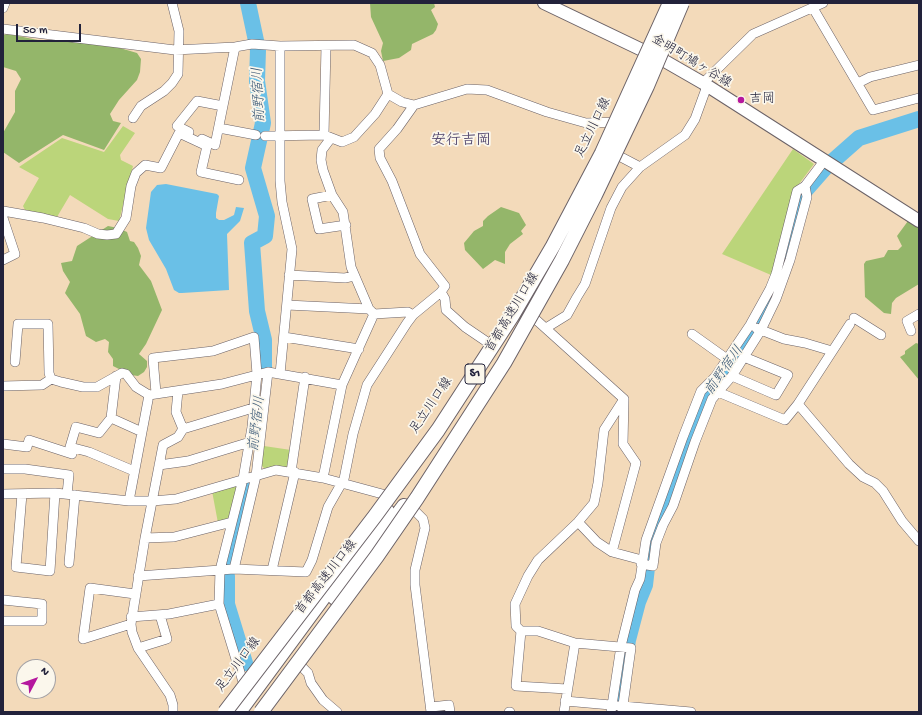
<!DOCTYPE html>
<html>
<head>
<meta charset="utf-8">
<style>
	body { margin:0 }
	#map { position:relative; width:922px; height:715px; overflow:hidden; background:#f3daba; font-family:"Gochi Hand",sans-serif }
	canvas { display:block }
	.frame { position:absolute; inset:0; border:4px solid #22223b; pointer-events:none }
	.north { position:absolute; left:16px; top:659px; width:40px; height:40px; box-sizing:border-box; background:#fbf7ec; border:1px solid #a4a2a5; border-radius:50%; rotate:49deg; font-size:11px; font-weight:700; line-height:16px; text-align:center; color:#22223b }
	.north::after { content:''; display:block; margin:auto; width:14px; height:18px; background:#b5179e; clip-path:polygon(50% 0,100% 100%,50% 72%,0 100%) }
	.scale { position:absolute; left:16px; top:24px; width:65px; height:18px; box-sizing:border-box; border:2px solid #22223b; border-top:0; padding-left:5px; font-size:12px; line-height:14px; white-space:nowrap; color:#22223b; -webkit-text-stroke:3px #fbf7ec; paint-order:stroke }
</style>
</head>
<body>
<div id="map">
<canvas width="922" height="715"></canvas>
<div class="frame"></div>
<div class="north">N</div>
<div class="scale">50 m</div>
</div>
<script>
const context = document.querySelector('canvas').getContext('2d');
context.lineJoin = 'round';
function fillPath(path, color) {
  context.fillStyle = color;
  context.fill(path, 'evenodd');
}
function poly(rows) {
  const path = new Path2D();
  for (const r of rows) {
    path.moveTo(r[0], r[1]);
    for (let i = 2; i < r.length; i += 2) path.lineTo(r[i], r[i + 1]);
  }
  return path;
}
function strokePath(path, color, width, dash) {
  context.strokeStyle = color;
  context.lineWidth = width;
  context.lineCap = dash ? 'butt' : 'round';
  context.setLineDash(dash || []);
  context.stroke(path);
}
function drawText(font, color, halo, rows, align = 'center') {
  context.font = font + ' "Gochi Hand","Klee One",sans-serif';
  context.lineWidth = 3.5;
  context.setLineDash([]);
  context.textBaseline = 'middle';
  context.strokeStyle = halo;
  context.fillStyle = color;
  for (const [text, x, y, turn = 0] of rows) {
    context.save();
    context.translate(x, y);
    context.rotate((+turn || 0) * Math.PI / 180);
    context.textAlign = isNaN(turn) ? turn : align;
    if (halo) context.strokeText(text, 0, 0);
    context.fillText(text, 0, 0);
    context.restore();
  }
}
const green = poly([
	[123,126,135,133,120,155,121,160,133,166,119,221,108,219,70,195,57,217,25,210,23,206,39,178,19,167,62,138,104,152],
	[793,149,814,164,793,192,771,275,722,254],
	[264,446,291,450,289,464,286,467,265,469,261,465],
	[238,483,230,517,218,523,212,491]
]);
const forest = poly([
	[370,3,434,3,435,7,431,10,438,24,436,30,433,34,412,44,411,50,399,58,383,61,381,51,383,43,371,17],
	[8,34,43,41,63,40,113,46,137,53,141,59,140,72,137,80,119,100,110,114,113,121,121,123,104,150,63,135,19,163,3,152,3,133,15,112,15,91,21,79,16,71,3,67,3,35],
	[501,207,519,213,526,225,521,231,523,234,510,244,505,252,505,264,495,260,483,269,465,250,464,243,474,231,483,226,483,221,488,216],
	[908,221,919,228,919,284,896,298,892,303,891,314,884,313,865,297,864,264,866,261,884,257,888,250,898,250,902,246,897,236],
	[108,226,118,228,127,232,130,241,134,242,138,248,141,256,139,265,151,281,162,310,146,344,139,354,147,361,147,367,144,372,138,376,131,375,113,366,113,359,108,352,109,342,105,339,96,342,86,336,80,314,65,293,70,282,63,271,61,263,72,261,77,246],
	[916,343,919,344,919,380,900,357,905,354,905,351]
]);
const water = poly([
	[166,184,217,194,219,196,216,213,216,218,219,220,224,220,234,215,236,207,244,208,240,221,227,234,229,290,182,293,179,293,174,290,166,269,149,240,146,228,151,192,157,185]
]);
const river = poly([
	[248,3,258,50,257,81,263,123,253,168,267,216,265,236,252,243,257,311,264,340,264,368],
	[230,562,249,485],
	[227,576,227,604,245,663],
	[617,712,628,640,638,602,645,585,650,541,679,459,707,395,736,358,753,330,777,284,803,193,825,168,859,138,919,119]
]);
const minor = poly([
	[3,8,5,3],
	[813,8,873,110,919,98],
	[3,29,175,50,235,47,252,44,280,46,354,45,372,53,380,65,388,94,402,102,414,105,467,89,487,90,547,112,586,123,621,122],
	[280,46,280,181,282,202,292,249,280,374],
	[703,83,753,34,823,3],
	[858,83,870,77,919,65],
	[414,105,397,129,379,149,380,158,392,181,420,254,445,286,441,292],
	[133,118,141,106,164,91,172,83,178,74,179,31,172,3],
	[219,128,256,135],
	[189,132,177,126,197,101,223,106],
	[324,135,326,46],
	[265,136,324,135,342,142,354,137,375,114,388,94],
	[202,139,215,145,235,47],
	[619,156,640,167,685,135,695,119,707,86],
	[805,186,807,197,790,260,776,299,761,330,732,376,718,392,785,420,798,404,850,324],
	[332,195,312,199,319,229,346,225],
	[3,211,43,218,84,228,98,234,107,235,116,234,126,218,131,186,136,173,145,165,161,168,179,133,207,146,201,172,239,180],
	[3,218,15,254,3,260],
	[289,275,345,278,354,276],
	[287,305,369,309],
	[374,314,408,312,413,315],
	[533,317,624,399,623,444,636,463,612,552],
	[854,318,881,335],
	[546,328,567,315,577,297,585,284,611,208,622,187,640,167],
	[756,328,784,339,805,343,832,351],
	[911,331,907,321,919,314],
	[692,334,727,359],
	[284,337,359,349],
	[15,362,18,324,48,324,49,373,51,379,61,382,83,387,97,387,122,373,126,374,136,387,149,395,222,384,268,372,342,385],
	[732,376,776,395,788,375,744,357],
	[3,386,42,385,51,379],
	[156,393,153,358,213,351,254,337,257,374,252,427,243,479,220,570,219,604,243,682],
	[798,404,849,464,863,477,875,483,883,491,902,521,919,541],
	[111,418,116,376],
	[183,429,253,408],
	[3,444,27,447,29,440,72,454],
	[159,465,188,461,250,442],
	[3,469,25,469,69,475,67,494],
	[134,471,89,452,70,447,76,427,99,433,111,418,142,432],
	[291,472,305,377],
	[323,478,342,385,374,314,369,309,351,267,343,212,332,195,323,170,321,160,322,150,331,138],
	[3,494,55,493,129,501,152,501,176,499,276,470,323,478,386,495],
	[22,494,16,567,50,571,55,493],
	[129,501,149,395],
	[415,511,423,519,425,528,415,570,415,585,431,712],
	[578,522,597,542,612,552,642,560],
	[145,538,174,537,232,522],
	[69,563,75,495],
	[641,564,653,566,656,543,663,525,673,506,695,442,712,399,718,392],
	[234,569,256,476,268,372],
	[272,570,295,472],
	[138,576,234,569,306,572,312,560,328,507,344,479,353,434,367,385,407,323,413,315,441,292,445,299,446,310,465,327,490,344],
	[3,600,42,604,42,621,3,621],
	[131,617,169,614,219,604],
	[131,624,83,639,90,588,135,594],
	[521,631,516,626,515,604,528,576,538,560,578,522,594,503,598,483,604,430,624,399],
	[138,648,167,639,160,615],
	[299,664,308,673,311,683,323,700,337,712],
	[567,689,516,686,521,631,538,631,575,643],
	[565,701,691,712],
	[431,707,449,705,450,712],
	[173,712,173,705,170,695,138,648,132,632,131,624,145,538,163,445,178,437,183,429,176,412,178,391],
	[509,712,510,712],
	[564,712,575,643,631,648,622,712],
	[611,712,621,646,635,590,640,579,646,540,683,437,701,391,715,377,750,325,770,289,776,274,797,191,805,186,824,161]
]);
const major = poly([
	[544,3,663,60,703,83,919,221]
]);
const highway = poly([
	[335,598,404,506],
	[239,712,387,511]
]);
const highwayBridge = poly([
	[225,712,375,516,438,430,512,316,553,246,602,153,670,3],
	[261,712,377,556,417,498,504,363,562,260,595,195,647,86,682,3]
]);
const markers = [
	[741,100,4,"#b5179e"]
];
const shields = [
	[475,374,20]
];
const shieldNames = [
	["S1",475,374]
];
const streetNames = [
	["金明町鳩ヶ谷線",691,62,31],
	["足立川口線",594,128,-64],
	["首都高速川口線",513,313,-59],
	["足立川口線",432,406,-56],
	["首都高速川口線",327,578,-52],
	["足立川口線",239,665,-53]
];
const poiNames = [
	["吉岡",749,100]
];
const waterNames = [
	["前野宿川",260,95,-93],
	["前野宿川",725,371,-55],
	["前野宿川",258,424,-83]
];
const quarterNames = [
	["安行吉岡",461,142]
];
fillPath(green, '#bbd57a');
fillPath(forest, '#94b66a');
fillPath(water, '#6ac0e7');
strokePath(river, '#6ac0e7', 16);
strokePath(minor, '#6b6267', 10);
strokePath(major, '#6b6267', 14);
strokePath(highway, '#6b6267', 16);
strokePath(minor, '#fff', 9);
strokePath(major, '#fff', 12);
strokePath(highway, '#fff', 14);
strokePath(highwayBridge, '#6b6267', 16, []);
strokePath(highwayBridge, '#fff', 14);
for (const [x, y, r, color] of markers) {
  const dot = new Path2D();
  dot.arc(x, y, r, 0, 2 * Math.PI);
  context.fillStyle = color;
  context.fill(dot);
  strokePath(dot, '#fbf7ec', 1.5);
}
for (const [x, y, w] of shields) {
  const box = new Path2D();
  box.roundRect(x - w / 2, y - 10, w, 20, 3);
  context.fillStyle = '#fbf7ec';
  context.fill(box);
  strokePath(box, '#22223b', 1);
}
drawText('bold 12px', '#22223b', null, shieldNames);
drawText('13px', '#22223b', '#fbf7ec', streetNames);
drawText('13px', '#22223b', '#fbf7ec', poiNames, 'left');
drawText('italic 14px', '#3b5977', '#fbf7ec', waterNames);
drawText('bold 15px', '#5b5075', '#fbf7ec', quarterNames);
</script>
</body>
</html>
